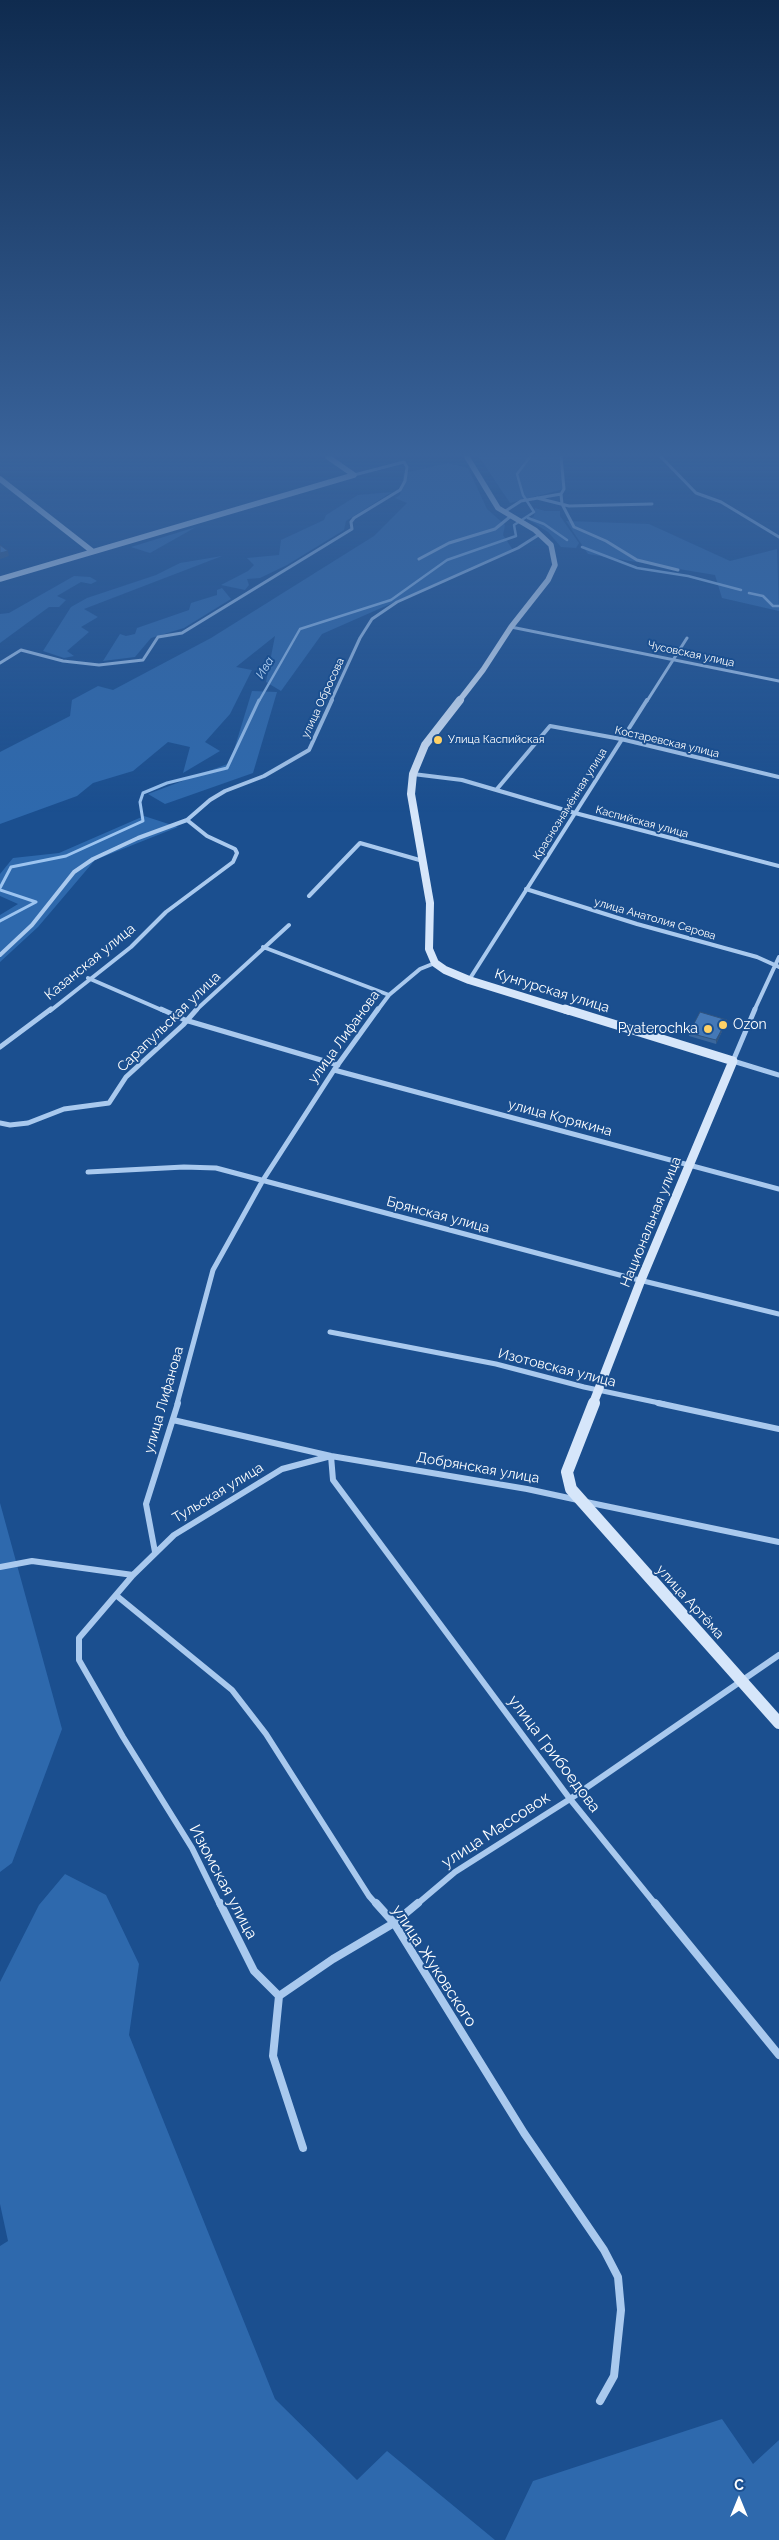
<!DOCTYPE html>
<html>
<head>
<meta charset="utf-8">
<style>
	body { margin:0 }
	#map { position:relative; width:779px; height:2540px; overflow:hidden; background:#1b4f8f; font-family:Raleway,sans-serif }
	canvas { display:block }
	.north { position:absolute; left:714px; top:2475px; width:50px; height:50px; -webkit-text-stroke:4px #1b4f8f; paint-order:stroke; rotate:0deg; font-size:14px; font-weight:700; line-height:20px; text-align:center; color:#fff }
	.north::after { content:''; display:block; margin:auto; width:18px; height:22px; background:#fff; clip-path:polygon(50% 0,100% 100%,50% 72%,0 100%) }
</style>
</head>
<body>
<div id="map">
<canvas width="779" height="2540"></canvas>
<div class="north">С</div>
</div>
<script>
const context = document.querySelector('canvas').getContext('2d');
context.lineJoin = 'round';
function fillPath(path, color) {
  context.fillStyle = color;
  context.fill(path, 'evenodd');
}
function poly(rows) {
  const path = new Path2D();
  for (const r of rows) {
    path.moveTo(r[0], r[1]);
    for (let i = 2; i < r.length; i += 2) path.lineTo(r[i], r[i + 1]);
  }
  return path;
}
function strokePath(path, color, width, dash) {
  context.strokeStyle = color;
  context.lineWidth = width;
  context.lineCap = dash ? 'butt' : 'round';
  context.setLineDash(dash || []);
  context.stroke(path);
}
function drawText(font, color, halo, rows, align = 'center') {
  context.font = font + ' Raleway,sans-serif';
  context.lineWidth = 4;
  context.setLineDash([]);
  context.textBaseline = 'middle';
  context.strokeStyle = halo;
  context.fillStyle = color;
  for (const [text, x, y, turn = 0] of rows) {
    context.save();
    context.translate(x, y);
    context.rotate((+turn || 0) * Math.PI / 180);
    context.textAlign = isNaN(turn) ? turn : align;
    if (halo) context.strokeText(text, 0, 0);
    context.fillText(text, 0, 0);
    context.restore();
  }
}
const green = poly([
	[479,457,559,457,564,489,510,503],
	[448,463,468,468,487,509,505,525,503,535,513,550,322,634,281,691,266,682,275,636,236,667,252,670,230,714,205,742,220,751,183,773,190,747,168,742,133,771,93,783,77,796,0,824,0,752,70,716,72,700,98,686,113,690,211,638,374,536,407,503,395,498,400,495,404,473],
	[392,492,346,521,344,530,287,565,260,578,247,579,249,585,245,590,221,585,248,571,254,565,247,558,279,555,281,540,324,520,326,515,358,495],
	[535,508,545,511,560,511,560,516,579,543,576,548,561,547,548,532,529,520,534,516],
	[566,521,649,524,730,561,777,549,779,611,722,598,715,575,588,554],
	[196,527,150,553,131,547],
	[222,556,84,609,98,617,81,627,89,632,67,651,74,656,64,658,43,651,71,607,87,598,156,575,180,563],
	[74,576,90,577,97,581,91,584,81,582,57,596,66,600,59,607,49,607,0,643,0,614,9,613],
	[222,588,231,599,184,628,151,638,135,657,103,661,120,634,126,636,135,634,137,628,189,610,191,603,217,595,217,590],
	[252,691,277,692,253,773,165,804,148,794,230,763],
	[144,816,178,827,95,860,38,927,0,962,0,915,18,904,0,896,0,874,13,858,59,853],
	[0,1503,62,1729,12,1863,0,1872],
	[65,1874,106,1895,139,1964,129,2035,275,2399,357,2480,387,2451,495,2540,0,2540,0,2246,8,2241,0,2204,0,1982,39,1905],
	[722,2419,753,2464,779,2440,779,2540,505,2540,533,2481]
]);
const streamFar1 = poly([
	[528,518,544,524,567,540],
	[582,547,637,568,688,576,741,590],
	[749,593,763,596,773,606,779,606],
	[259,701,300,629,391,600,447,560,516,536,514,525,534,512,523,495,517,474,530,457]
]);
const stream = poly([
	[0,888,11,867,66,856,143,821,140,802,143,793,167,783,227,768,259,700],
	[0,890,36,902,0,921]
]);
const streetFar4 = poly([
	[561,457,564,489,561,494,562,504,574,527,606,541,637,560,678,570],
	[661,457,696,493,721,502,779,537],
	[537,498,569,506,652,504],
	[504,512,521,501,561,494],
	[419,559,449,543,495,529,511,516],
	[511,627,779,681],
	[0,663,21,650,63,661,99,665,143,660,158,637,182,633,352,529,351,522,354,518,400,490,405,481,407,467,404,462,354,475],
	[331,701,360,638,372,619,397,602,518,548,540,534],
	[647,701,687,638]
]);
const streetFar3 = poly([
	[413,774,462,780,575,813,779,866],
	[497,789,550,726,621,739,779,777],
	[526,889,637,924,757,957,779,967],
	[309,896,360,843,423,861],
	[263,947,389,995],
	[0,955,32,925,74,872,93,859,138,838,187,820,210,800,225,791,264,776,309,750,332,700],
	[88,978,164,1011],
	[469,980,647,700],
	[50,1011,131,947,166,912,233,862,237,853,235,849,207,836,187,820],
	[195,1011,289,925],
	[377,1011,389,995,420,969,435,963],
	[754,1011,779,957]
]);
const streetFar2 = poly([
	[161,1009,185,1020,338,1065],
	[755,1009,733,1061,779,1075],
	[0,1047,51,1009],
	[334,1070,779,1189],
	[0,1123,10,1125,28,1123,64,1109,109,1103,126,1077,183,1025,197,1009],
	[88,1172,184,1167,216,1168,627,1277,779,1314],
	[330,1332,496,1364,584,1387,664,1404],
	[177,1404,213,1270,263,1180,334,1070,378,1009]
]);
const streetFar1 = poly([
	[658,1403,779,1429],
	[173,1420,331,1456,527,1489,578,1500],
	[331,1456,333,1480,570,1799,656,1905],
	[586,1502,779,1542],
	[155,1552,146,1504,178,1403],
	[0,1567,32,1561,133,1575],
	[117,1596,232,1690,266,1734,369,1896,377,1905],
	[220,1905,192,1848,123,1737,79,1660,79,1638,133,1575,174,1535,282,1469,331,1456],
	[416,1905,455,1872,570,1799,779,1655]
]);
const street = poly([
	[220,1903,254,1971,279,1996,273,2056,303,2148],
	[376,1903,394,1923,524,2133,604,2250,618,2277,621,2310,614,2376,600,2401],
	[655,1903,779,2055],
	[279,1996,333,1959,394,1923,418,1903]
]);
const secondaryFar3 = poly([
	[0,479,92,551],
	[0,579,354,475,328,457],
	[459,701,483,670,511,627,548,580,555,565,551,545,535,530,498,508,467,457]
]);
const secondaryFar2 = poly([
	[460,700,425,745,413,774,411,794,430,903,429,949,435,963,445,970,469,980,569,1011]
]);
const secondaryFar1 = poly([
	[565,1009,733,1061,641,1280,593,1404]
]);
const secondary = poly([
	[594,1403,567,1472,571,1489,779,1723]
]);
const wall = poly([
	[726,1023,716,1044,689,1036,689,1033]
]);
const shadedWall = poly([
	[8,551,9,556,0,559,0,553],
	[727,1020,726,1023,716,1044,716,1040]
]);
const building = poly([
	[0,545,8,551,0,553,0,545],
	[700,1012,727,1020,716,1040,689,1033,700,1012]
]);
const markers = [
	[438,740,5,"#ffd166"],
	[723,1025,5,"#ffd166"],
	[708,1029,5,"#ffd166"]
];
const farStreetnames = [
	["Чусовская улица",691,654,12],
	["улица Обросова",323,698,-65],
	["Костаревская улица",667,742,13],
	["Краснознамённая улица",570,804,-58],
	["Каспийская улица",642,822,15],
	["улица Анатолия Серова",655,919,16]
];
const farPoinames = [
	["Улица Каспийская",448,740]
];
const farWaternames = [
	["Ива",265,668,-59]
];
const streetNames = [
	["Казанская улица",90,962,-39],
	["Кунгурская улица",552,991,17],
	["Сарапульская улица",169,1022,-44],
	["улица Лифанова",344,1037,-54],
	["улица Корякина",560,1118,15],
	["Брянская улица",438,1215,15],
	["Национальная улица",651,1222,-68],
	["Изотовская улица",557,1368,14],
	["улица Лифанова",164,1400,-74],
	["Добрянская улица",478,1468,10],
	["Тульская улица",218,1493,-31],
	["улица Артёма",690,1602,48]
];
const poiNames = [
	["Ozon",733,1025],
	["Pyaterochka",698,1029,"right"]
];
const nearStreetnames = [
	["улица Грибоедова",554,1754,53],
	["улица Массовок",496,1830,-33],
	["Изюмская улица",223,1882,62],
	["улица Жуковского",434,1966,57]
];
fillPath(green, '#2e69ad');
strokePath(streamFar1, '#9cc4f0', 2.5);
strokePath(stream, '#9cc4f0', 3);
strokePath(streetFar4, '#a9c9ee', 3);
strokePath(streetFar3, '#a9c9ee', 4);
strokePath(streetFar2, '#a9c9ee', 5);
strokePath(streetFar1, '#a9c9ee', 6);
strokePath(street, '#a9c9ee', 8);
strokePath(secondaryFar3, '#d6e6fa', 5.5);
strokePath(secondaryFar2, '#d6e6fa', 8);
strokePath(secondaryFar1, '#d6e6fa', 9);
strokePath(secondary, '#d6e6fa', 12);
fillPath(wall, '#3a679d');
fillPath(shadedWall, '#305480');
fillPath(building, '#4478b7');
strokePath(building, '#305480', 1);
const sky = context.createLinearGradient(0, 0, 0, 813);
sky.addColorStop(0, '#0f2b4f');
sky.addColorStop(0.56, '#39639b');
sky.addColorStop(1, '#39639b00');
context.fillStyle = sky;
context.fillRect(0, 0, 779, 813);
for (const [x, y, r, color] of markers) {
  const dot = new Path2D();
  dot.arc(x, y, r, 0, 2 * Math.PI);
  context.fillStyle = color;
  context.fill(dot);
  strokePath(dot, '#1b4f8f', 2);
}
drawText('11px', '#fff', '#1b4f8f', farStreetnames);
drawText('11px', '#fff', '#1b4f8f', farPoinames, 'left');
drawText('italic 12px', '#b5d3f5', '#1b4f8f', farWaternames);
drawText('14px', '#fff', '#1b4f8f', streetNames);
drawText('14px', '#fff', '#1b4f8f', poiNames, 'left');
drawText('16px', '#fff', '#1b4f8f', nearStreetnames);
</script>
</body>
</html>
